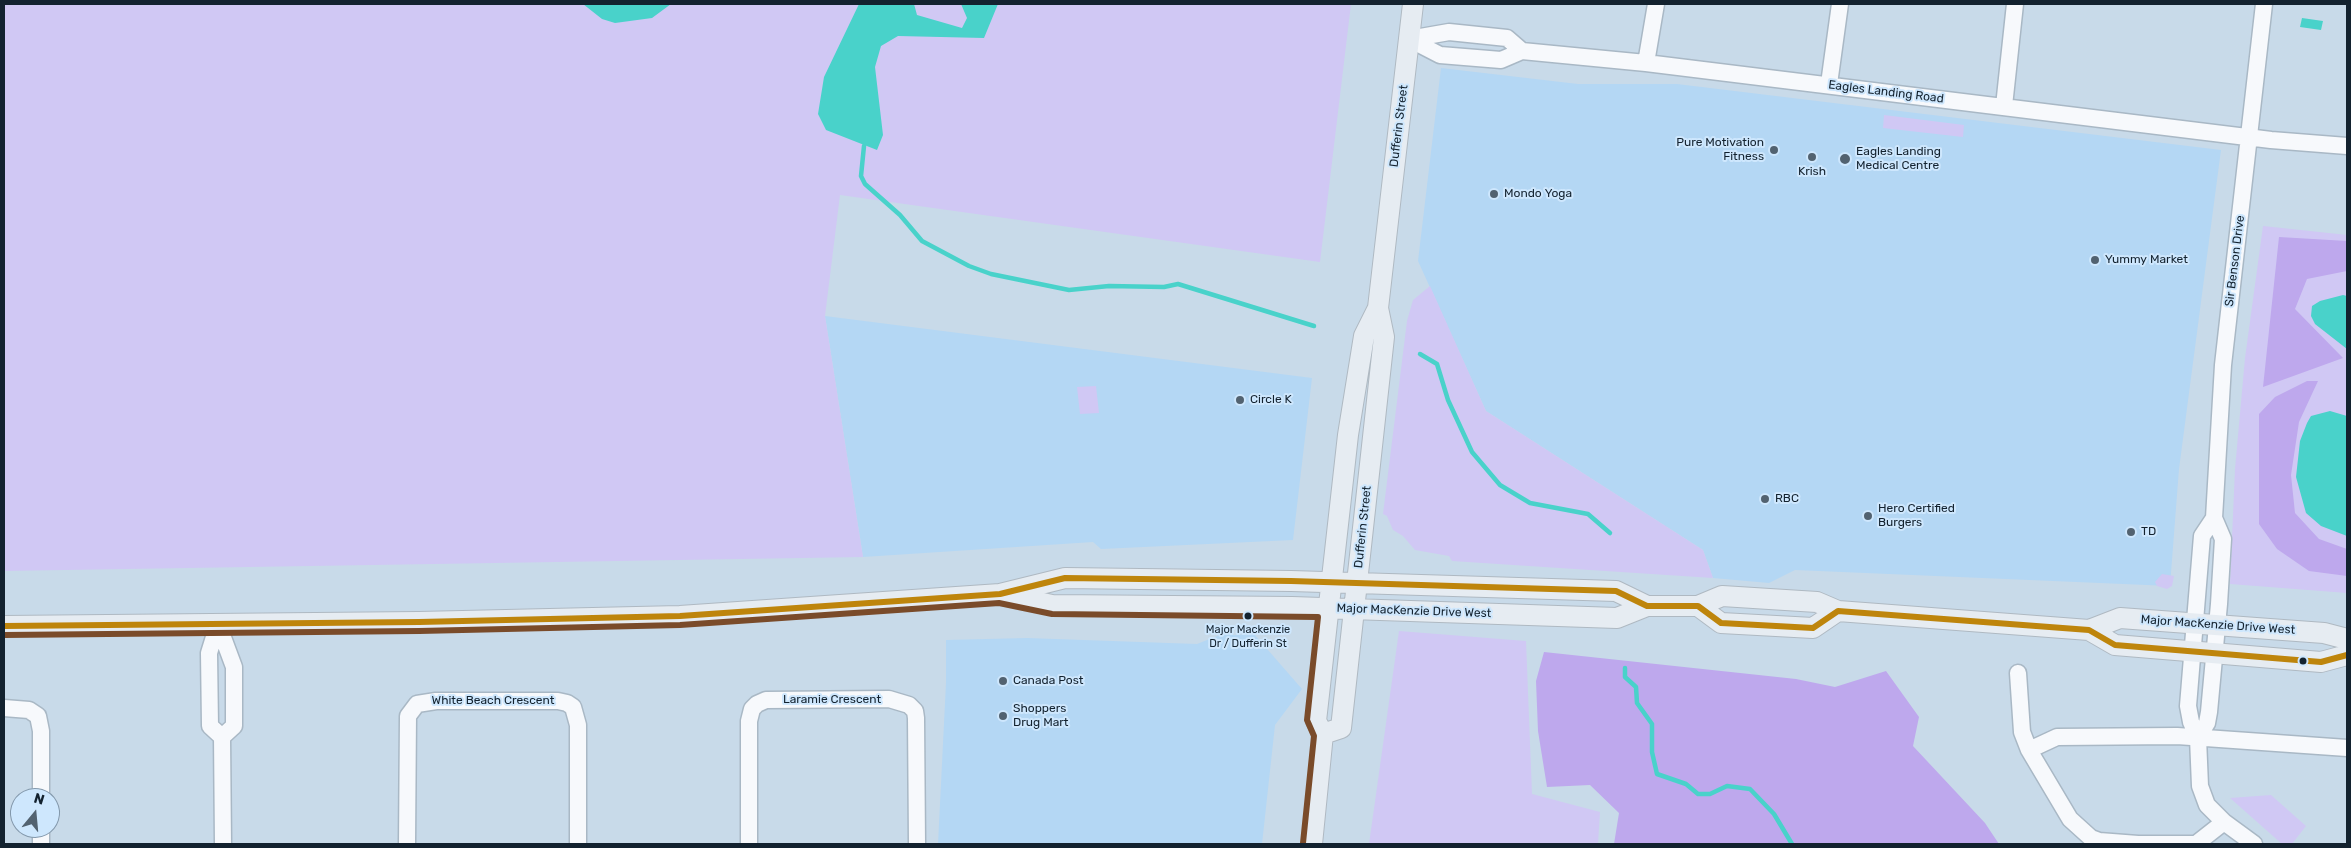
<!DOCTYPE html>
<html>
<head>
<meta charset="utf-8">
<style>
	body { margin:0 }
	#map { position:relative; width:2351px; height:848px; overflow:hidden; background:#c8dae9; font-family:Rubik,sans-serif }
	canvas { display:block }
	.frame { position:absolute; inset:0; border:5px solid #13222f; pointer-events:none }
	.north { position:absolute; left:10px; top:788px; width:50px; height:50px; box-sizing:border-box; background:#cee7fd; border:1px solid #8398ab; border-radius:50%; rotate:17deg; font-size:14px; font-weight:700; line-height:20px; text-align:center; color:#13222f }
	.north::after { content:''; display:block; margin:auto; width:18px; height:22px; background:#526270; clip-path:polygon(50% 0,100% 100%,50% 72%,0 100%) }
</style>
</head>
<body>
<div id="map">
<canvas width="2351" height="848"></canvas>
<div class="frame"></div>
<div class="north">N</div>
</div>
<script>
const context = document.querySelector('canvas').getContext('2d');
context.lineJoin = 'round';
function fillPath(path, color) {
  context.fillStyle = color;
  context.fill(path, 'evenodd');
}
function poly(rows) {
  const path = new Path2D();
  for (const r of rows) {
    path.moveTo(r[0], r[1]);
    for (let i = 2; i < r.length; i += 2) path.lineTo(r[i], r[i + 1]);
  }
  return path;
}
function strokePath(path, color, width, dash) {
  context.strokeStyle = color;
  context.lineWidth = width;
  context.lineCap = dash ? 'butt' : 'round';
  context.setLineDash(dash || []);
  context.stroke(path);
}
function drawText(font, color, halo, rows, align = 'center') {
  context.font = font + ' Rubik,sans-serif';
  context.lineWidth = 4;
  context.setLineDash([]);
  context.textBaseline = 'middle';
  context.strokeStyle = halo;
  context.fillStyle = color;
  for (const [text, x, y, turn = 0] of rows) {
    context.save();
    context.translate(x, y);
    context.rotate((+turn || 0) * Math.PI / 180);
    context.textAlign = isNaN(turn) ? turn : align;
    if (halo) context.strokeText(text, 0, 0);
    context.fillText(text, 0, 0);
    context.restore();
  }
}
const built = poly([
	[1441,68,1578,84,1677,84,2221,150,2179,469,2170,586,1795,570,1769,583,1713,578,1703,550,1486,411,1418,261],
	[825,316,1312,378,1293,540,1101,549,1093,542,863,557],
	[1232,630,1233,635,1254,634,1302,689,1275,725,1262,844,938,844,946,683,946,640,1027,638,1197,644]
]);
const green = poly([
	[4,4,1351,4,1320,262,840,195,825,316,863,557,4,571],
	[1884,115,1964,125,1963,137,1883,128],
	[2263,226,2347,235,2347,593,2230,584,2235,469,2245,358],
	[1430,286,1486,411,1703,550,1713,578,1452,561,1449,556,1415,550,1403,536,1393,530,1387,516,1383,514,1407,321,1413,300],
	[1096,386,1099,413,1080,414,1077,387],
	[2162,574,2174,576,2172,586,2167,589,2157,586,2155,582],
	[1399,631,1526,641,1532,794,1600,812,1598,844,1369,844],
	[2271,795,2306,826,2292,844,2282,844,2230,798]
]);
const forest = poly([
	[2279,237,2347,241,2347,271,2307,279,2295,309,2343,358,2263,387],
	[2307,381,2318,381,2299,422,2291,475,2295,513,2319,539,2347,549,2347,576,2309,571,2277,549,2259,524,2259,414,2275,397],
	[1544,652,1796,679,1835,687,1886,671,1919,717,1913,746,1985,823,1999,844,1614,844,1619,813,1590,785,1547,787,1538,731,1536,681]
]);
const water = poly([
	[583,4,671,4,652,18,615,23,602,19],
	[859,4,914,4,917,15,962,28,967,18,961,4,998,4,984,38,898,36,881,46,875,67,883,135,877,150,826,130,818,114,824,77],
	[2302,18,2323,21,2321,30,2300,27],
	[2343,295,2347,296,2347,349,2315,324,2311,316,2312,306,2320,301],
	[2330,411,2347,416,2347,536,2321,526,2306,513,2296,477,2300,441,2307,423,2311,416]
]);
const stream = poly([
	[864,146,861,176,865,184,900,215,922,241,969,266,991,274,1069,290,1109,286,1164,287,1178,284,1314,326],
	[1420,354,1437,364,1448,400,1472,452,1500,485,1530,503,1588,514,1610,533],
	[1625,668,1625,677,1636,687,1637,703,1652,724,1652,752,1657,774,1686,784,1698,794,1710,794,1727,786,1750,789,1774,814,1792,844]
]);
const minor = poly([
	[1409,39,1440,55,1501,60,1522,51,1646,63,2271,140,2347,146],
	[1409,39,1449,32,1507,38,1522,51],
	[1646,63,1656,4],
	[1829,84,1840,4],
	[2004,106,2015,4],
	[2214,518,2202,536,2188,706,2191,722,2198,738,2200,786,2207,805,2224,822,2254,844],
	[218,624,234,667,234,726,222,737,223,844],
	[218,624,209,653,210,726,222,737],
	[2018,673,2022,732,2029,750,2070,819,2091,838,2099,841,2138,844,2196,844,2224,822],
	[4,708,29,710,38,716,41,731,41,798],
	[2198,738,2207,723,2209,712,2219,604,2223,539,2214,518,2223,365,2264,4],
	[2029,750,2057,737,2177,736,2347,748],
	[41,828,41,844],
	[407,844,408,716,417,704,436,701,558,701,567,703,573,707,578,725,578,844],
	[749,844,749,721,752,709,757,704,766,700,889,699,909,705,915,711,916,718,917,844]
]);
const major = poly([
	[1005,595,1052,605,1292,607,1617,618,1647,606,1698,606,1722,596,1817,602,1838,611,2089,630,2120,618,2324,633,2347,639],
	[1698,606,1721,623,1813,628,1838,611],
	[4,626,419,622,680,616,1000,594,1065,578,1291,581,1616,591,1647,606],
	[2089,630,2115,645,2321,662,2347,655],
	[1323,734,1341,728,1384,337,1378,308,1413,4],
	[1312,844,1323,734,1316,721,1348,435,1364,336,1378,308]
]);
const bus1 = poly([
	[4,626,419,622,680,616,1000,594,1065,578,1291,581,1616,591,1647,606,1698,606,1721,623,1813,628,1838,611,2089,630,2115,645,2321,662,2347,655]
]);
const bus2 = poly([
	[4,635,419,631,680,625,999,603,1052,614,1318,617,1307,720,1314,736,1303,843]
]);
const markers = [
	[1774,150,5,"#526270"],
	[1812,157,5,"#526270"],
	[1845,159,6,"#526270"],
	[1494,194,5,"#526270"],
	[2095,260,5,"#526270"],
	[1240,400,5,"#526270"],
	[1765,499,5,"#526270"],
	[1868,516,5,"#526270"],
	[2131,532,5,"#526270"],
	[1248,616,4.5,"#13222f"],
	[2303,661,4.5,"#13222f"],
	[1003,681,5,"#526270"],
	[1003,716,5,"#526270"]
];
const busNames = [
	["Major Mackenzie",1248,630],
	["Dr / Dufferin St",1248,644]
];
const streetNames = [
	["Eagles Landing Road",1886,92,7],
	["Dufferin Street",1399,126,-83],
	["Sir Benson Drive",2235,261,-83],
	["Dufferin Street",1363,527,-84],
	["Major MacKenzie Drive West",1414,611,2],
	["Major MacKenzie Drive West",2218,625,4],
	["Laramie Crescent",832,700],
	["White Beach Crescent",493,701]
];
const poiNames = [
	["Pure Motivation",1764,143,"right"],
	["Fitness",1764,157,"right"],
	["Eagles Landing",1856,152],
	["Medical Centre",1856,166],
	["Krish",1812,172,"center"],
	["Mondo Yoga",1504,194],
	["Yummy Market",2105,260],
	["Circle K",1250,400],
	["RBC",1775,499],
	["Hero Certified",1878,509],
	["Burgers",1878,523],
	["TD",2141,532],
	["Canada Post",1013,681],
	["Shoppers",1013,709],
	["Drug Mart",1013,723]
];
fillPath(built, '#b4d7f4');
fillPath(green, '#d0c8f4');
fillPath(forest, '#bea8ed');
fillPath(water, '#49d2ca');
strokePath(stream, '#49d2ca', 4.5);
strokePath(minor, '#a9b8c5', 19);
strokePath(major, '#afb9c2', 22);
strokePath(minor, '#f7f9fc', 16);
strokePath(major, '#e6ecf2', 20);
strokePath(bus1, '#be850c', 6);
strokePath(bus2, '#7a4b2a', 6);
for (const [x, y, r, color] of markers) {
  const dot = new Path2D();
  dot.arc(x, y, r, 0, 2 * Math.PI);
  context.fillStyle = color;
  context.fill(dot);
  strokePath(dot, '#cee7fd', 2);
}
drawText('11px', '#13222f', '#cee7fd', busNames);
drawText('12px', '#13222f', '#cee7fd', streetNames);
drawText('12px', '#13222f', '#cee7fd', poiNames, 'left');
</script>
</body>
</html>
